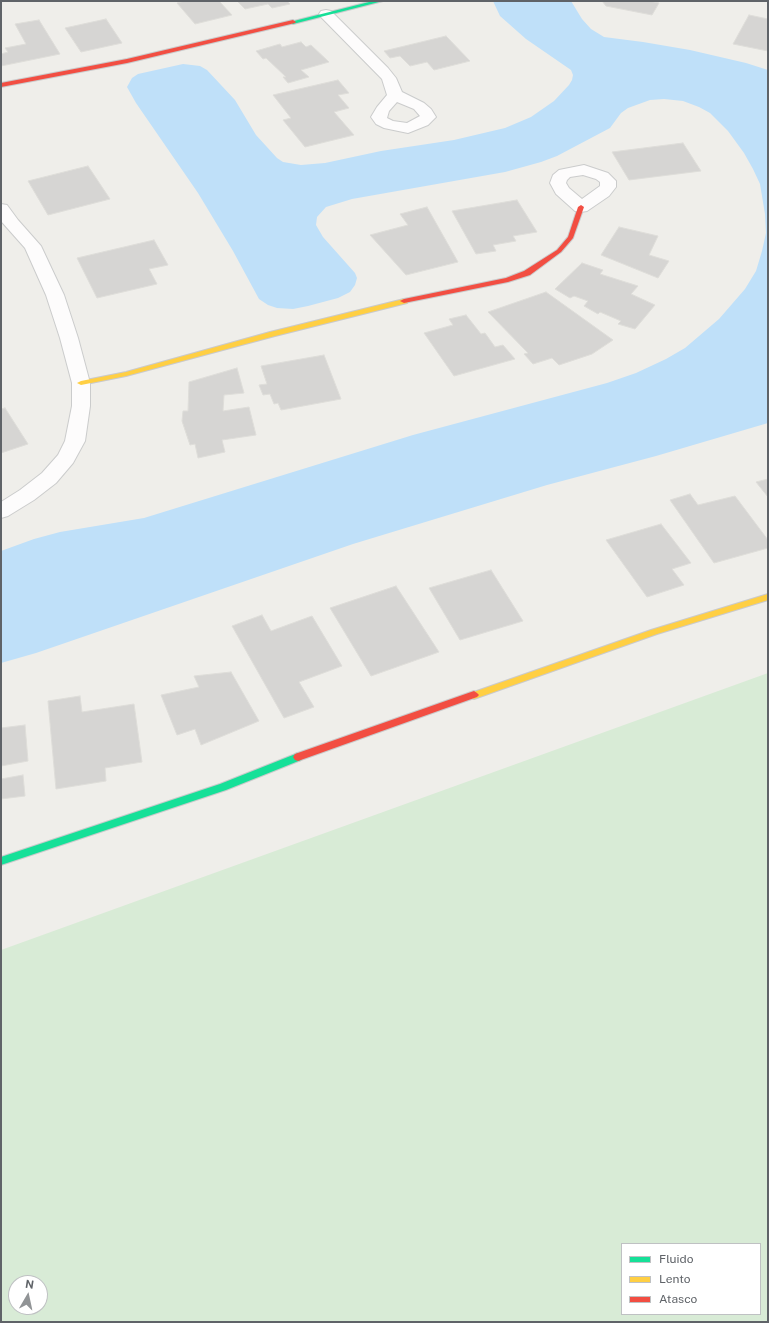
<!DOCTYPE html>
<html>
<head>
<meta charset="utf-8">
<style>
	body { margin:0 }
	#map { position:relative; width:769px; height:1323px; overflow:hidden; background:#efeeea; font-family:"Public Sans",sans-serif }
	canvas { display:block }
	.frame { position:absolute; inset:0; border:2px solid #5f6368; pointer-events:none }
	.legend { position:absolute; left:621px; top:1243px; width:140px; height:72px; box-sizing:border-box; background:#fff; border:1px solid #bfc1c3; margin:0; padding:5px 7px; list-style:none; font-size:12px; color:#5f6368 }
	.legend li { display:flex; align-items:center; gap:8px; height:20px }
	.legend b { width:20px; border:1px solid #bfc1c3 }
	.north { position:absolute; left:8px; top:1275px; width:40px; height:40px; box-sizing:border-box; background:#fff; border:1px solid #bfc1c3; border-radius:50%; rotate:9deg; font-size:11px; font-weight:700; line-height:16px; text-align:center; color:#5f6368 }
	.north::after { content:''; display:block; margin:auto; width:14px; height:18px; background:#919496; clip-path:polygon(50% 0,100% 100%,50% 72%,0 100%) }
</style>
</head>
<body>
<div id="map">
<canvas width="769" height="1323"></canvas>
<div class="frame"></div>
<ul class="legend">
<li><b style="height:5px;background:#16e098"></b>Fluido</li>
<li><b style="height:5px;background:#ffcf43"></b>Lento</li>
<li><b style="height:5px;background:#f24e42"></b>Atasco</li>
</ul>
<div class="north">N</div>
</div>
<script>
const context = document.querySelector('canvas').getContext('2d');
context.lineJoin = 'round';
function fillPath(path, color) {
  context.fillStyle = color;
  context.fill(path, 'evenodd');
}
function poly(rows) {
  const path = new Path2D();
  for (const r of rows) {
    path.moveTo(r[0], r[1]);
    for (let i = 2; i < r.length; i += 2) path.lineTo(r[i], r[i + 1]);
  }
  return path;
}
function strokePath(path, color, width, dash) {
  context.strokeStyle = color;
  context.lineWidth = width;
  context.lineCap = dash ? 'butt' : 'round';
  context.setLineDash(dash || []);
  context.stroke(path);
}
const green = poly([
	[768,673,768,1322,1,1322,1,950],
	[622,1244,760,1244,760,1314,622,1314],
	[16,1283,40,1283,40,1307,16,1307]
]);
const water = poly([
	[493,1,571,1,582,19,591,29,604,37,643,42,690,50,746,63,768,70,768,423,656,456,547,485,353,544,36,653,1,663,1,551,34,539,60,532,144,518,413,435,607,383,636,373,666,359,685,348,719,319,745,289,756,271,762,251,766,233,765,214,760,184,753,169,744,153,728,131,710,113,699,107,683,101,664,99,650,100,628,108,621,113,610,128,557,156,541,162,505,172,352,199,326,207,317,217,316,225,323,237,355,273,357,278,355,285,350,292,338,298,308,306,293,309,277,308,268,305,259,299,233,251,198,193,136,103,127,87,132,78,138,74,183,64,200,66,207,70,235,100,256,135,277,158,283,162,301,165,325,163,381,151,454,140,505,128,531,117,554,101,569,85,572,80,573,75,571,70,526,39,500,16]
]);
const building = poly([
	[185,1,219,1,232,15,195,24,177,3,185,1],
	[237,1,287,1,290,4,272,8,268,4,245,9,237,1],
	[602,1,649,1,659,3,652,15,606,6,602,1],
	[749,15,768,19,768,51,733,44,749,15],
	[106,19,122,43,81,52,65,28,106,19],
	[39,20,60,54,1,66,1,54,8,52,5,48,26,44,15,24,39,20],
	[446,36,470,61,434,70,427,62,410,66,400,56,390,58,384,51,446,36],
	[301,42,306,47,311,45,329,62,301,70,309,77,288,83,283,77,286,77,266,58,263,59,256,51,280,44,282,47,301,42],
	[338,80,349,93,338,95,349,108,334,112,354,135,305,147,283,120,291,118,273,95,338,80],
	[683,143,701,171,629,180,612,152,683,143],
	[88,166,110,199,48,215,28,181,88,166],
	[517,200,537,232,513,236,516,241,493,245,496,251,476,254,452,211,517,200],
	[427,207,458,262,406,275,370,235,408,225,400,214,427,207],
	[619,227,658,236,649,255,669,261,658,278,601,255,619,227],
	[154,240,168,265,149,269,157,284,97,298,77,258,154,240],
	[582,263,603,270,600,274,638,286,631,294,655,305,635,329,618,324,621,321,600,312,598,314,584,306,588,301,574,296,570,298,555,289,582,263],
	[546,292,613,340,592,354,559,365,552,358,533,364,524,354,528,353,488,312,546,292],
	[466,315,481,334,485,333,495,347,503,345,515,359,454,376,424,333,453,325,449,319,466,315],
	[324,355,341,399,281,410,278,403,274,404,270,394,263,395,259,385,267,384,261,366,324,355],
	[237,368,244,393,224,395,223,411,249,407,256,435,222,440,225,452,198,458,195,444,190,445,182,421,183,411,188,411,189,382,237,368],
	[5,408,28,444,1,453,1,409,5,408],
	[768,479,768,497,756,482,768,479],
	[690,494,698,505,735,496,768,540,768,548,714,563,670,500,690,494],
	[661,524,691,563,672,569,684,585,647,597,606,540,661,524],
	[491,570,523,621,460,640,429,588,491,570],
	[396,586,439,652,371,676,330,608,396,586],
	[262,615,271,631,312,616,342,666,299,682,314,707,284,718,232,626,262,615],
	[231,672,259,721,201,745,195,729,177,735,161,695,199,687,194,676,231,672],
	[80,696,82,712,134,704,142,762,105,768,106,781,56,789,48,701,80,696],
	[25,725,28,761,1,766,1,728,25,725],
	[23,775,25,796,1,799,1,779,23,775]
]);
const street = poly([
	[326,10,331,11,388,68,396,78,402,92,424,103,431,109,436,117,428,125,408,133,384,128,376,124,371,117,377,107,387,95,382,79,321,17,319,14,321,11,326,10],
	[397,102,414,109,420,116,407,123,393,121,387,118,389,111,397,102],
	[584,165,608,173,616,181,616,187,609,196,587,211,581,212,575,211,556,194,550,183,553,175,559,170,584,165],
	[583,175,596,179,600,182,600,186,582,199,569,188,566,183,567,180,570,177,583,175],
	[1,204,7,205,18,220,41,246,64,295,78,338,90,383,90,406,85,441,73,463,56,483,34,500,8,516,1,518,1,502,20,490,42,473,58,455,65,441,72,406,72,383,60,338,46,295,25,248,1,221,1,204]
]);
const fast = poly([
	[373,1,383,1,293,24,290,22,373,1],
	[298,753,301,754,303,757,301,760,226,790,1,865,1,857,220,784,298,753]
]);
const slow = poly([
	[404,299,408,301,407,303,275,336,126,376,81,385,77,383,81,381,126,372,270,332,404,299],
	[768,594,768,600,657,634,474,699,471,697,469,695,471,693,651,630,768,594]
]);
const jam = poly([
	[293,20,296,22,295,23,127,63,1,87,1,83,127,59,293,20],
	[581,205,584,207,573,238,561,252,530,275,508,282,404,303,400,301,404,299,506,278,524,271,557,250,568,237,578,207,581,205],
	[474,691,477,693,479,695,477,697,298,761,295,760,293,757,295,754,474,691]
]);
fillPath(green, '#d8ebd6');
fillPath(water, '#bfe0f9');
fillPath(building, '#d6d5d3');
strokePath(building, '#deddd9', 1);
strokePath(street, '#cbcccc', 2);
strokePath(fast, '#cacacb', 2);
strokePath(slow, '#cacacb', 2);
strokePath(jam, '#cacacb', 2);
fillPath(street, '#fdfcfc');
fillPath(fast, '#16e098');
fillPath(slow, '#ffcf43');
fillPath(jam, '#f24e42');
</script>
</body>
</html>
